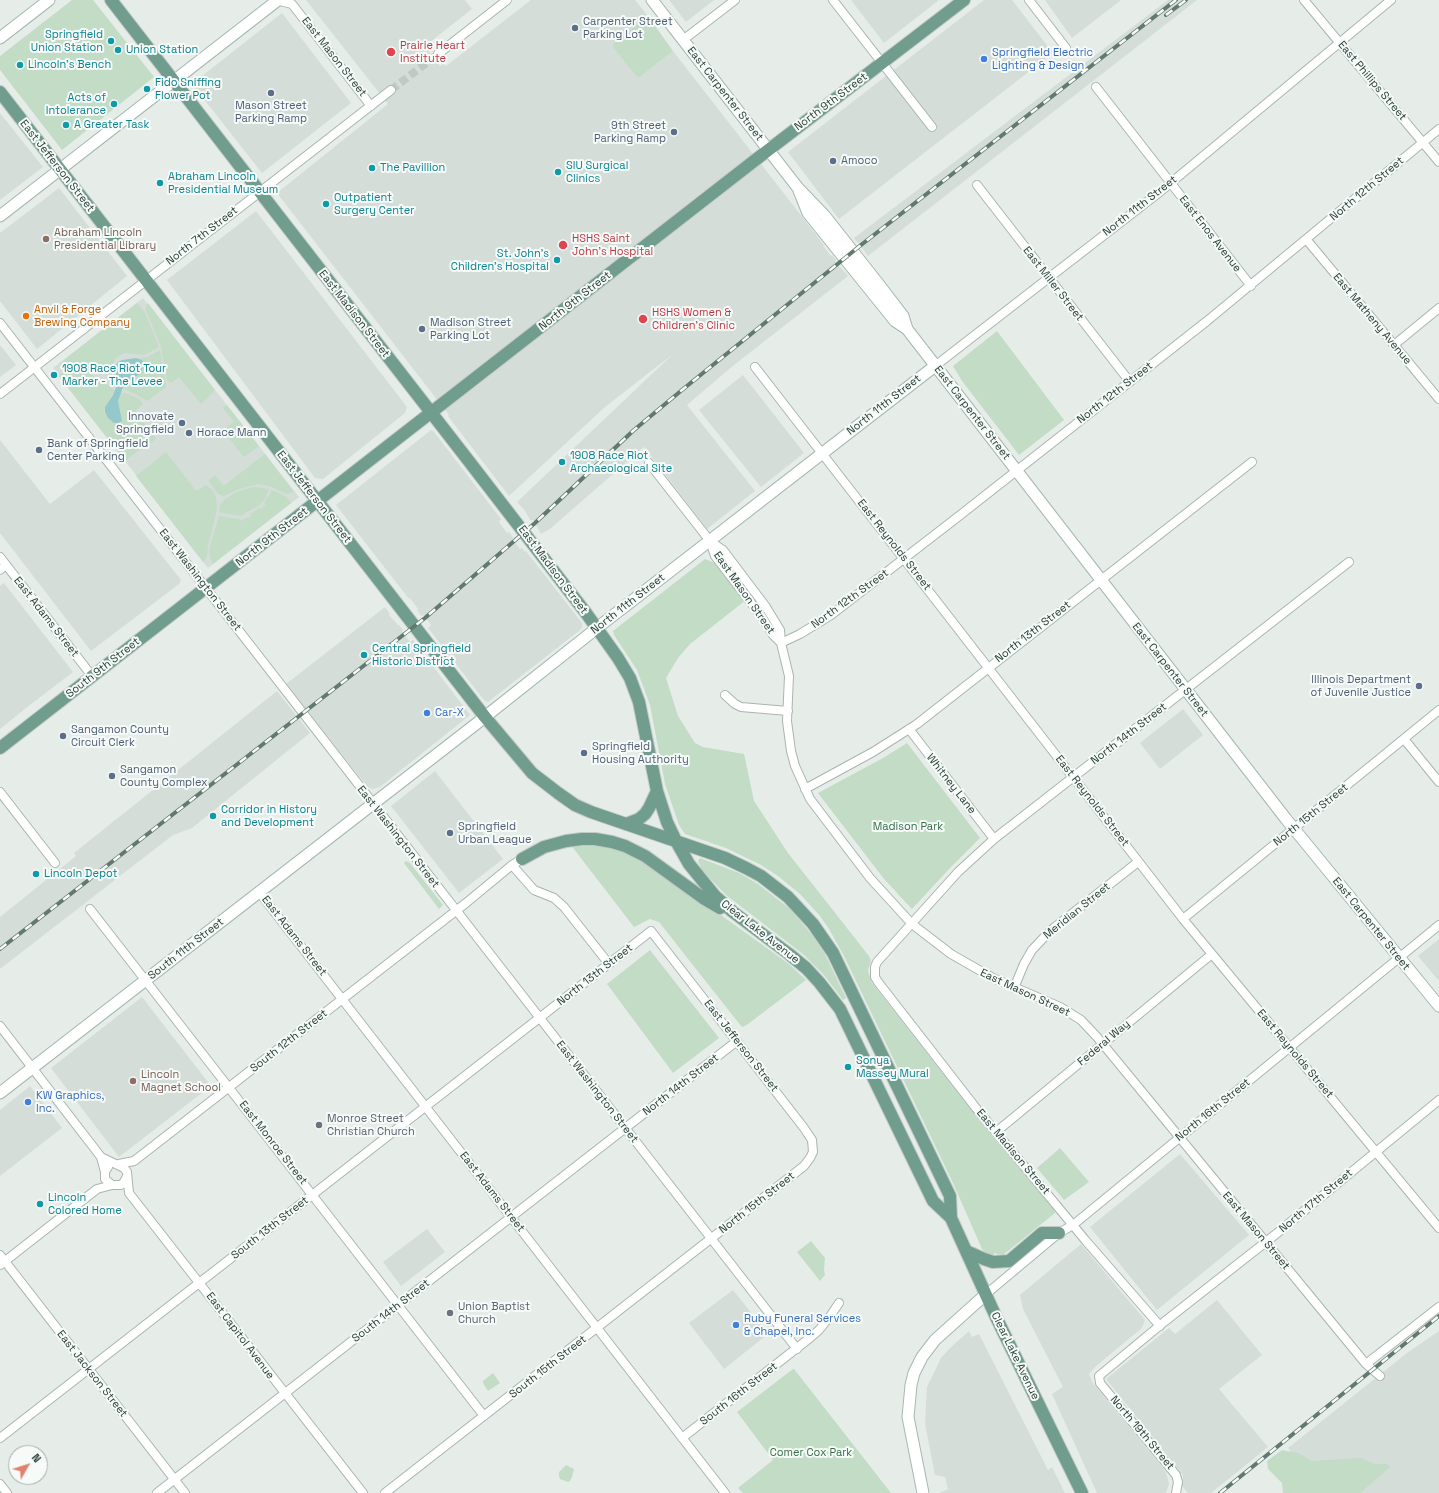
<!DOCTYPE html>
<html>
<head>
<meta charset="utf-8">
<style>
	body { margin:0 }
	#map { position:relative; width:1439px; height:1493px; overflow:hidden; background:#e6ede9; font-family:"Space Grotesk",sans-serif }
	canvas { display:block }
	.north { position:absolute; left:8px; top:1445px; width:40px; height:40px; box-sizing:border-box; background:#f6faf8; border:1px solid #a3aeaa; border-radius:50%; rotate:51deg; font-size:11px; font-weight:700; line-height:16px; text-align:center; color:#273d35 }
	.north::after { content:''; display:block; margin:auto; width:14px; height:18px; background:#e2806f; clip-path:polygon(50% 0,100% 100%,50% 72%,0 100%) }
</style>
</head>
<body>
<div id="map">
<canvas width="1439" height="1493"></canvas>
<div class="north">N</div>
</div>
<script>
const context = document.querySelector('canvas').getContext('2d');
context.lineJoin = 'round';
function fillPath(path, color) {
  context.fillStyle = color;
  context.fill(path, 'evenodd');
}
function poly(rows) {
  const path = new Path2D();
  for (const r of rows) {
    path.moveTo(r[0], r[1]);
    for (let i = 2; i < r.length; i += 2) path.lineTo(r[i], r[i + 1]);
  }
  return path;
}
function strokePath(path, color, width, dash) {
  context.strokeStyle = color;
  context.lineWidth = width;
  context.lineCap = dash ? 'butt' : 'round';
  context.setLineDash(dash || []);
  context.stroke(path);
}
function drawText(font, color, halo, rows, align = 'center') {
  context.font = font + ' "Space Grotesk",sans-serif';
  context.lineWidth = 4;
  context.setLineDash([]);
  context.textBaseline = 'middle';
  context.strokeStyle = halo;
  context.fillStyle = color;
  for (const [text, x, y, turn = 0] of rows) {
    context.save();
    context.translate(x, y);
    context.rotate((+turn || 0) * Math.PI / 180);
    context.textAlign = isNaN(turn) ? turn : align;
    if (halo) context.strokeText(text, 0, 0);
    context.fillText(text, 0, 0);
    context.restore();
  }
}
const built = poly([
	[306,0,465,0,472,9,425,46,440,66,443,64,446,66,531,0,635,0,648,16,615,42,613,46,635,75,641,76,673,51,824,245,823,246,831,256,832,255,836,260,835,261,848,276,734,365,687,405,755,491,707,529,644,447,551,528,541,534,535,523,533,520,531,521,525,511,517,502,673,354,605,407,509,496,448,416,449,415,277,193,388,104],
	[669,0,714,0,686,22],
	[851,0,939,0,884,43],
	[984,0,1012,0,1053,53,839,219,788,152],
	[1045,0,1121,0,1072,38],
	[1168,0,1197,0,868,256,858,242,857,242,854,238],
	[282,13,351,103,262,173,192,84],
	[0,113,43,167,0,200],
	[59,188,127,276,37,349,0,301,0,233],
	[256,211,407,407,405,413,323,479,315,478,167,280],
	[143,298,299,497,208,568,53,368],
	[0,345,16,365,0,377],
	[743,375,804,453,761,487,699,410],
	[431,430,434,432,501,519,499,522,507,533,509,532,513,537,512,539,520,549,522,548,525,552,526,551,582,623,582,627,580,630,488,702,484,700,428,628,431,625,429,622,423,615,421,616,417,610,418,609,410,598,409,599,406,595,336,505],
	[0,440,50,504,94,470,181,580,179,584,91,651,0,533],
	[4,583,73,672,26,708,0,729,0,586],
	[385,607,390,614,389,615,398,625,399,625,403,630,402,631,410,642,413,640,470,715,380,787,372,789,368,787,338,750,286,684],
	[277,691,310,733,192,828,173,835,0,969,0,917,76,856,74,853],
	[1183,709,1203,735,1160,769,1140,743],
	[435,771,503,859,459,893,391,806],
	[1439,939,1439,981,1418,956],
	[142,997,211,1086,119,1157,51,1068],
	[30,1086,62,1128,0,1176,0,1110],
	[1180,1154,1249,1235,1157,1310,1090,1227],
	[427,1229,445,1252,401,1286,383,1262],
	[1081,1244,1145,1320,1142,1328,1096,1366,1089,1374,1092,1382,1166,1472,1169,1484,1166,1493,1097,1493,1052,1394,1063,1387,1023,1309,1020,1295],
	[733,1290,768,1334,724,1369,689,1323],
	[1217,1300,1262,1355,1219,1389,1268,1447,1211,1493,1188,1493,1182,1486,1183,1475,1106,1379,1169,1328,1175,1334],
	[969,1331,972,1337,979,1334,1048,1470,1052,1467,1065,1493,939,1493,948,1489,945,1477,935,1475,925,1424,927,1387,941,1358,950,1348],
	[1439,1331,1439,1493,1325,1493,1288,1448,1407,1353]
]);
const green = poly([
	[72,0,93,0,154,77,62,150,0,70,0,56],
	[648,16,673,51,641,76,638,77,635,75,614,48,613,45,615,42],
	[137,303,145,313,159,347,144,355,124,353,116,358,110,368,101,375,84,368,65,367,60,363],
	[148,303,215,390,201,404,179,377,171,383,167,380,161,347,146,310,146,306],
	[997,331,1064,420,1019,455,962,381,953,366],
	[160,350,166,387,147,401,137,395,124,389,123,388,128,382,142,373,143,362,140,358,148,357],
	[70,370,91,374,115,390,105,407,104,412,113,423,117,424,122,421,118,401,120,393,126,393,140,399,143,404,135,411,156,439,146,446,145,445,125,461,58,375,65,371],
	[227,405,259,446,244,457,223,431,234,422,223,408],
	[166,452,196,491,206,485,213,491,216,497,217,508,215,518,208,545,207,557,203,562,136,476],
	[265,454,294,492,287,494,269,486,258,484,239,489,224,496,218,494,210,483,209,480,215,475,224,486],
	[254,487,269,489,265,499,258,506,240,516,219,512,220,505,225,499,239,491],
	[272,490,285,496,291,503,213,564,210,557,209,550,219,516,239,519,240,521,251,516,250,514,260,508,261,509,266,505,264,503],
	[705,559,715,563,746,600,690,644,678,658,666,678,678,716,695,743,703,747,744,754,754,801,788,853,869,956,871,961,868,970,869,974,872,983,984,1126,1054,1210,1055,1213,1003,1255,994,1253,994,1257,986,1253,982,1249,953,1183,844,956,829,929,820,916,800,894,778,876,761,865,726,848,685,834,679,825,665,784,650,705,637,670,614,635,613,631],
	[907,743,980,838,950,868,912,909,884,879,818,793,883,758],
	[579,843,620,848,661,872,789,964,806,980,748,1024,743,1027,741,1026,659,922,650,919,634,927,570,844],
	[700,858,739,873,758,884,790,909,813,936,825,954,846,998,843,1000,824,975,804,955,726,895,702,870,698,861],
	[406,861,410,863,443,905,439,909,404,863],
	[650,950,719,1038,673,1073,607,984],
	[1060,1148,1089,1182,1064,1200,1037,1168],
	[811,1241,825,1258,824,1270,825,1275,820,1281,797,1252],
	[793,1369,794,1369,891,1493,743,1493,738,1488,773,1460,737,1412],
	[493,1373,500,1383,488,1391,483,1383,483,1381],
	[1282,1450,1298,1453,1312,1461,1361,1458,1374,1464,1387,1464,1390,1467,1360,1493,1283,1493,1282,1483,1268,1469,1267,1461],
	[566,1465,574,1469,572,1477,570,1481,568,1482,560,1479,559,1476,559,1472]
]);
const water = poly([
	[136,358,142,360,143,362,142,373,130,380,123,387,118,401,122,421,118,423,114,423,108,418,105,412,105,407,113,395,117,385,115,367,118,362,122,360]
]);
const streetTunnel = poly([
	[391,90,438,54]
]);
const street = poly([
	[276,0,292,4,371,106],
	[833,0,932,127],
	[1029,0,1066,48],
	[1304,0,1439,162],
	[683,40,735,0],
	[438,54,507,0],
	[1096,87,1251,286],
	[977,185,1130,382],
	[1306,239,1439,399],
	[0,323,797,1349],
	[1394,345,1439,308],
	[935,366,1161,191,1391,0],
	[755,367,1183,919,1439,1228],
	[0,394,391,90],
	[649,463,710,541,715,556,762,617,773,635,781,643],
	[710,541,723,550,766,607,780,630,781,643,789,676,787,721,791,751,795,766,810,799,870,878,912,924,951,954,993,978,1060,1007,1081,1020,1097,1037,1366,1364,1380,1376],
	[0,557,92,676],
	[0,570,6,565],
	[781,643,800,634,831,615,959,516,1207,321,1439,129],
	[725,695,735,704,741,707,788,711],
	[909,729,994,839],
	[1404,739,1439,782],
	[805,789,873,752,917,724,1252,462],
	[0,792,55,863],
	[512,865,534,890,554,898,564,907,609,964],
	[259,892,725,1493],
	[90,909,484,1416],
	[1183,919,1439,710],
	[1014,988,1024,964,1032,950,1050,931,1138,862],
	[0,1026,101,1157,105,1172],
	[996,1132,1212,954],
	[101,1157,124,1168,127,1172,129,1193,363,1493],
	[119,1164,134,1161,466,903,512,865,522,859],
	[108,1167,105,1172,105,1179,112,1185,121,1185,124,1182,127,1176],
	[0,1255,185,1493],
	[0,1265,97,1189,112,1185],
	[985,1295,1059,1233,1073,1225,1439,925],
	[1160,1326,1086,1241,976,1108,878,982,875,977,875,967,877,962,958,872,994,839,1349,562],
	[1366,1364,1439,1307],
	[0,1438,651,931,804,1128,812,1140,813,1152,810,1158,804,1166,385,1493],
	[682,1438,811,1337,819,1330,831,1315,839,1303],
	[0,1484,7,1493],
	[157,1493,737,1041],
	[1176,1493,1178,1482,1176,1475,1100,1383,1099,1376,1164,1322,1276,1234,1439,1100]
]);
const secondary = poly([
	[652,0,798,188,824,215,880,286,903,316,907,329],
	[0,38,49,0],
	[798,188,808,213,895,321,907,329,1286,819,1439,1006],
	[0,216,278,0],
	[0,1093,476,724,597,628,935,366],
	[923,1493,908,1417,911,1385,914,1373,922,1357,935,1340,985,1295]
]);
const primary = poly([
	[111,0,468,460,586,613,618,658,630,678,639,702,657,791,667,822,676,841,689,864,715,896,733,912,789,954,806,968,819,982,840,1009,933,1201,951,1218,996,1317,1082,1493],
	[0,92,485,717,532,773,558,793,575,805,591,812,725,858,746,868,761,876,788,897,813,924,833,953,950,1196,951,1218],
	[0,748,754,161,964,0],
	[626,824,639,819,645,814,649,808,657,791],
	[522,859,544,847,566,841,582,839,595,839,612,842,625,846,645,856,703,898,720,908],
	[966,1251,984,1259,993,1262,1009,1261,1042,1233,1059,1233]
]);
const rail = poly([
	[1166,15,1186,0],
	[0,949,425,618,535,523,634,430,682,390,861,245,1176,0],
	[1220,1493,1439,1316]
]);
const markers = [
	[575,28,4,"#5c6f8a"],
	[111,41,4,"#0f9aa8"],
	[118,50,4,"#0f9aa8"],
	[391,52,5,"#e0444e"],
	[984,59,4,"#3f7fe0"],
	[20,65,4,"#0f9aa8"],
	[147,89,4,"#0f9aa8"],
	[271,93,4,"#5c6f8a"],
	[114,104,4,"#0f9aa8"],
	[66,125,4,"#0f9aa8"],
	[674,132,4,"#5c6f8a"],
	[833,161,4,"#5c6f8a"],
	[372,168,4,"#0f9aa8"],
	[558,172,4,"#0f9aa8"],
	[160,183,4,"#0f9aa8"],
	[326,204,4,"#0f9aa8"],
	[46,239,4,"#8d6e63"],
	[563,245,5,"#e0444e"],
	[557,260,4,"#0f9aa8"],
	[26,316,4,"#e8710a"],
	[643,319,5,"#e0444e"],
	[422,329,4,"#5c6f8a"],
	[54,375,4,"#0f9aa8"],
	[182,423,4,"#5c6f8a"],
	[189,433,4,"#5c6f8a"],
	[39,450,4,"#5c6f8a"],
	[562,462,4,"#0f9aa8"],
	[364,655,4,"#0f9aa8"],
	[1419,686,4,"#5c6f8a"],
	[427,713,4,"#3f7fe0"],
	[63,736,4,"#5c6f8a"],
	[584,753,4,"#5c6f8a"],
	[112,776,4,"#5c6f8a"],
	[213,816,4,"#0f9aa8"],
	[450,833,4,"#5c6f8a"],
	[36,874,4,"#0f9aa8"],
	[848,1067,4,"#0f9aa8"],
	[133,1081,4,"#8d6e63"],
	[28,1102,4,"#3f7fe0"],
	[319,1125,4,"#6b7280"],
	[40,1204,4,"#0f9aa8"],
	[450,1313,4,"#6b7280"],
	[736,1325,4,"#3f7fe0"]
];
const serviceNames = [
	["Carpenter Street",583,22],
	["Parking Lot",583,35],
	["Mason Street",271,106,"center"],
	["Parking Ramp",271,119,"center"],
	["9th Street",666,126,"right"],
	["Parking Ramp",666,139,"right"],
	["Amoco",841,161],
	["Madison Street",430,323],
	["Parking Lot",430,336],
	["Innovate",174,417,"right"],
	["Springfield",174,430,"right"],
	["Horace Mann",197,433],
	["Bank of Springfield",47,444],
	["Center Parking",47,457],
	["Illinois Department",1411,680,"right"],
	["of Juvenile Justice",1411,693,"right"],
	["Sangamon County",71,730],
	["Circuit Clerk",71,743],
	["Springfield",592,747],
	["Housing Authority",592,760],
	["Sangamon",120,770],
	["County Complex",120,783],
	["Springfield",458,827],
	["Urban League",458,840]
];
const cultureNames = [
	["Springfield",103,35,"right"],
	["Union Station",103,48,"right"],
	["Union Station",126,50],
	["Lincoln's Bench",28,65],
	["Fido Sniffing",155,83],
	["Flower Pot",155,96],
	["Acts of",106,98,"right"],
	["Intolerance",106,111,"right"],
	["A Greater Task",74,125],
	["SIU Surgical",566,166],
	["Clinics",566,179],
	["The Pavillion",380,168],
	["Abraham Lincoln",168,177],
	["Presidential Museum",168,190],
	["Outpatient",334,198],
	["Surgery Center",334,211],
	["St. John's",549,254,"right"],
	["Children's Hospital",549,267,"right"],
	["1908 Race Riot Tour",62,369],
	["Marker - The Levee",62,382],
	["1908 Race Riot",570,456],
	["Archaeological Site",570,469],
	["Central Springfield",372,649],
	["Historic District",372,662],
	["Corridor in History",221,810],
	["and Development",221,823],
	["Lincoln Depot",44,874],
	["Sonya",856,1061],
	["Massey Mural",856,1074],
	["Lincoln",48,1198],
	["Colored Home",48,1211]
];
const healthNames = [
	["Prairie Heart",400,46],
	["Institute",400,59],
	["HSHS Saint",572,239],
	["John's Hospital",572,252],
	["HSHS Women &",652,313],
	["Children's Clinic",652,326]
];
const shopNames = [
	["Springfield Electric",992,53],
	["Lighting & Design",992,66],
	["Car-X",435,713],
	["KW Graphics,",36,1096],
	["Inc.",36,1109],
	["Ruby Funeral Services",744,1319],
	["& Chapel, Inc.",744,1332]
];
const streetNames = [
	["East Mason Street",334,57,52],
	["East Phillips Street",1372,81,50],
	["East Carpenter Street",725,94,52],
	["North 9th Street",831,102,-37],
	["East Jefferson Street",57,166,52],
	["North 12th Street",1367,189,-40],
	["North 11th Street",1140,206,-38],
	["East Enos Avenue",1210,234,52],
	["North 7th Street",202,236,-38],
	["East Miller Street",1053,284,52],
	["North 9th Street",575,301,-38],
	["East Madison Street",354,314,52],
	["East Matheny Avenue",1372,319,50],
	["North 12th Street",1115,393,-38],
	["North 11th Street",884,405,-38],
	["East Carpenter Street",972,413,52],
	["East Jefferson Street",314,497,52],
	["North 9th Street",272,537,-38],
	["East Reynolds Street",894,545,52],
	["East Madison Street",553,570,53],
	["East Washington Street",200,580,52],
	["East Mason Street",744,593,55],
	["North 12th Street",850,599,-36],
	["North 11th Street",628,604,-38],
	["East Adams Street",46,617,52],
	["North 13th Street",1033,632,-38],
	["South 9th Street",103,668,-38],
	["East Carpenter Street",1170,670,52],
	["North 14th Street",1129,734,-38],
	["Whitney Lane",951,784,52],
	["East Reynolds Street",1092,801,52],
	["North 15th Street",1311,815,-39],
	["East Washington Street",398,837,52],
	["Meridian Street",1077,911,-39],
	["East Carpenter Street",1371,924,51],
	["Clear Lake Avenue",760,932,38],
	["East Adams Street",294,936,52],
	["South 11th Street",186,949,-38],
	["North 13th Street",595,975,-38],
	["East Mason Street",1025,993,25],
	["South 12th Street",289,1041,-38],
	["Federal Way",1104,1043,-40],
	["East Jefferson Street",741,1046,52],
	["East Reynolds Street",1295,1054,50],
	["North 14th Street",681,1085,-38],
	["East Washington Street",597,1092,52],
	["North 16th Street",1213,1110,-39],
	["East Monroe Street",273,1143,52],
	["East Madison Street",1013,1152,50],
	["East Adams Street",492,1192,52],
	["North 17th Street",1316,1201,-40],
	["North 15th Street",757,1203,-38],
	["South 13th Street",270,1228,-38],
	["East Mason Street",1256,1231,50],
	["South 14th Street",391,1311,-38],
	["East Capitol Avenue",240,1336,53],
	["Clear Lake Avenue",1015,1356,64],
	["South 15th Street",548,1367,-38],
	["East Jackson Street",92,1374,52],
	["South 16th Street",739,1394,-38],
	["North 19th Street",1142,1433,50]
];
const educationNames = [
	["Abraham Lincoln",54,233],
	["Presidential Library",54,246],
	["Lincoln",141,1075],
	["Magnet School",141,1088]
];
const foodNames = [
	["Anvil & Forge",34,310],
	["Brewing Company",34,323]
];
const parkNames = [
	["Madison Park",908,827],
	["Comer Cox Park",811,1453]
];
const worshipNames = [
	["Monroe Street",327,1119],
	["Christian Church",327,1132],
	["Union Baptist",458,1307],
	["Church",458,1320]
];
fillPath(built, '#d4ddd8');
fillPath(green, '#c2dcc6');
fillPath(water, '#95c8cb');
strokePath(streetTunnel, '#c0cac5', 8, [8, 4]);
strokePath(street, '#a9b5af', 10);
strokePath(secondary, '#a6b8b0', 13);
strokePath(primary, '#c3c9c6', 14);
strokePath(street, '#fff', 8);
strokePath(secondary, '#fff', 11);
strokePath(primary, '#709d8d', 12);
strokePath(rail, '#627970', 4);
strokePath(rail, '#f6faf8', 2.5, [8]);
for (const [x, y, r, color] of markers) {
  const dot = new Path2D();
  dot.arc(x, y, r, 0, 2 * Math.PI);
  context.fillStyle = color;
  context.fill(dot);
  strokePath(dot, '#f6faf8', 1.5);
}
drawText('11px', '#4e5e75', '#f6faf8', serviceNames, 'left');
drawText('11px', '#0d838f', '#f6faf8', cultureNames, 'left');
drawText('11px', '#be3a42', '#f6faf8', healthNames, 'left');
drawText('11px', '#366cbe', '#f6faf8', shopNames, 'left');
drawText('11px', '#273d35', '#f6faf8', streetNames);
drawText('11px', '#785e54', '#f6faf8', educationNames, 'left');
drawText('11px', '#c56008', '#f6faf8', foodNames, 'left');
drawText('11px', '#357046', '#f6faf8', parkNames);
drawText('11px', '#5b616d', '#f6faf8', worshipNames, 'left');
</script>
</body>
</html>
